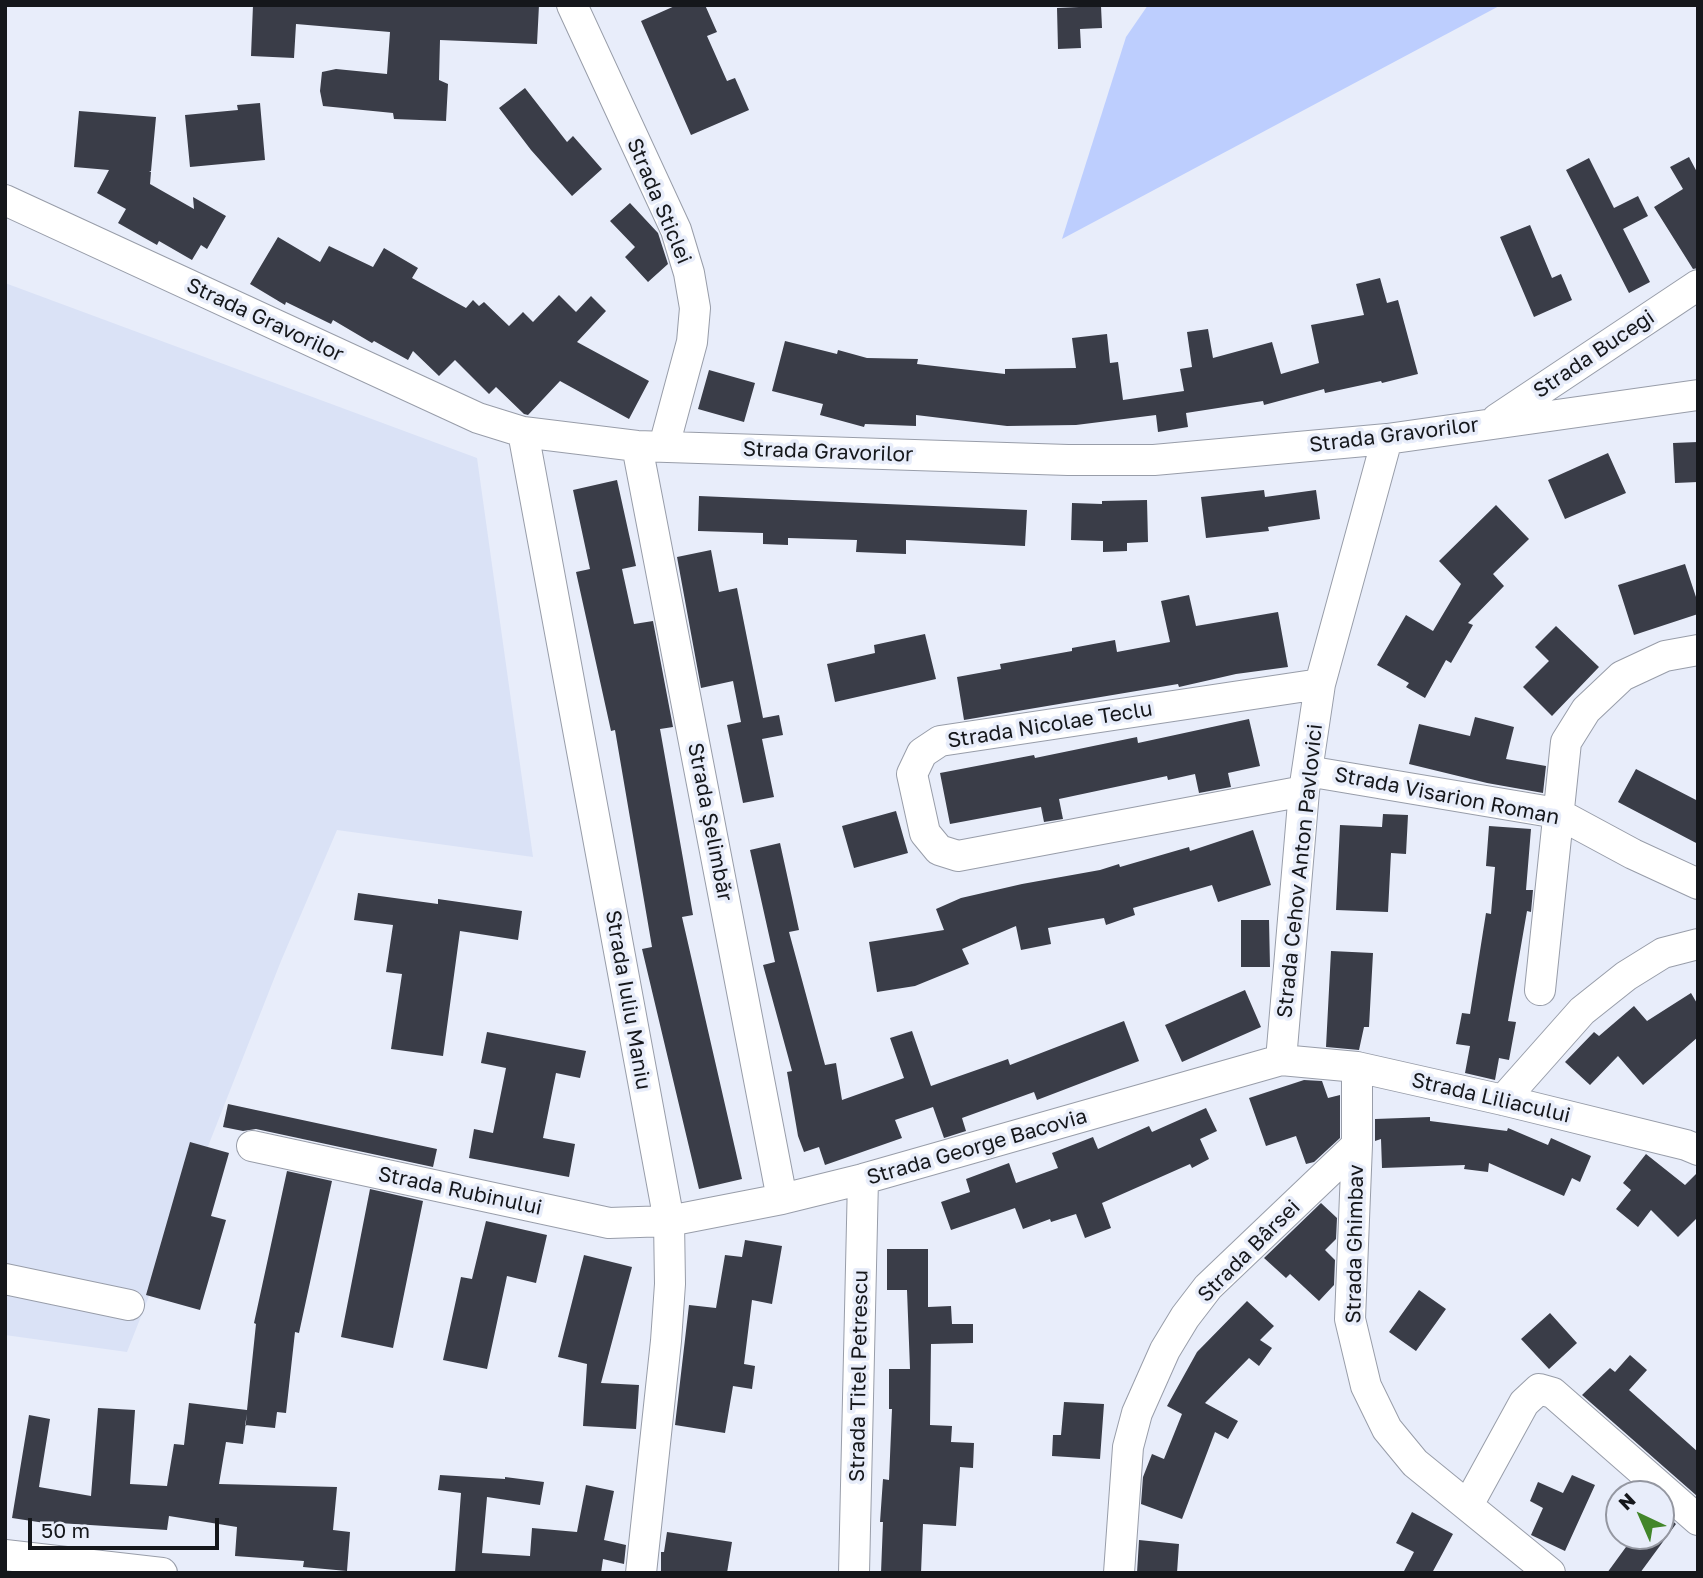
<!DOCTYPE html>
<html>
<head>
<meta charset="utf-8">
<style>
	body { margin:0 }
	#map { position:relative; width:1703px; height:1578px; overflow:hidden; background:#e8edfa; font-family:"Golos Text",sans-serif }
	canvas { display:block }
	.frame { position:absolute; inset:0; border:7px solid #15171b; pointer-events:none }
	.north { position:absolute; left:1605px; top:1480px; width:70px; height:70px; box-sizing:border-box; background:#e8edfa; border:2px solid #9497a1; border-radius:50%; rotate:316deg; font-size:19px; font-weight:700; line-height:28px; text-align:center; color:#15171b }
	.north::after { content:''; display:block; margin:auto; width:24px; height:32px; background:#42862a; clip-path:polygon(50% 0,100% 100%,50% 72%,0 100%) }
	.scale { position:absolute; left:28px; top:1518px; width:191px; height:32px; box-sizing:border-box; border:4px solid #15171b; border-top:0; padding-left:9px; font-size:21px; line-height:24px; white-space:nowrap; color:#15171b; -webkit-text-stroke:5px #e8edfa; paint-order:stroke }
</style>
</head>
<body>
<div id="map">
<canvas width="1703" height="1578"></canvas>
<div class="frame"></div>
<div class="north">N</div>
<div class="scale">50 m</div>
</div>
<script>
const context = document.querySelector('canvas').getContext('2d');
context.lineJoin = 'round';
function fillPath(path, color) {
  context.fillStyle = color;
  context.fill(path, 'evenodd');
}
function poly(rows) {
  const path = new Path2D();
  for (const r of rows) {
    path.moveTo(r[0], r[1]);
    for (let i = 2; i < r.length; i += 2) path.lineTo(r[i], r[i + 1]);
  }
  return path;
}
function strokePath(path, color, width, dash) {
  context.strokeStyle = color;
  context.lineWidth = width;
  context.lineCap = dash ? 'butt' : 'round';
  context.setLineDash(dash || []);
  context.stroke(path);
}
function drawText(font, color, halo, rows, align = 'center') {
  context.font = font + ' "Golos Text",sans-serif';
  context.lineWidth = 7;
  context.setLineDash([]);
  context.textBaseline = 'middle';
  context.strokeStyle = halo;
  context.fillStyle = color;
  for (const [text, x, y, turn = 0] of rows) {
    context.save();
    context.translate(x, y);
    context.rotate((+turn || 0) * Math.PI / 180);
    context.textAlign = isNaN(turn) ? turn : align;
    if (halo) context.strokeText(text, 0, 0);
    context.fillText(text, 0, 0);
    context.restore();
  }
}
const built = poly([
	[5,283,477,458,533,857,337,830,281,961,127,1352,5,1335]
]);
const green = poly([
	[1148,5,1501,5,1062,239,1126,37]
]);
const building = poly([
	[253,5,539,5,537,44,440,40,439,80,448,84,446,121,394,119,393,113,323,106,320,91,322,72,336,69,387,74,390,32,296,24,294,58,251,56],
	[677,5,705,5,717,32,707,36,727,81,735,78,749,110,691,135,641,21],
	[1101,6,1102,28,1080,29,1081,48,1058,49,1057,8],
	[525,88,567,142,573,136,602,169,572,196,531,150,499,108],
	[260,103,265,160,190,167,185,115,238,110,237,105],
	[79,111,156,117,151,171,149,171,151,172,150,184,194,209,193,197,226,216,207,249,201,245,192,260,159,241,157,245,118,223,126,209,97,193,109,170,74,167],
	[1689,157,1698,174,1698,268,1693,269,1654,207,1683,189,1670,167],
	[1589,158,1614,208,1638,196,1648,216,1623,229,1650,282,1629,293,1566,170],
	[630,203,658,233,668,264,648,282,625,257,635,247,610,221],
	[1530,225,1552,278,1561,274,1572,300,1534,317,1500,237],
	[278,237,320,262,329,246,373,267,384,248,418,268,412,278,466,308,473,300,479,306,484,302,509,326,523,312,533,322,559,295,576,312,591,296,606,311,577,342,649,381,629,419,560,381,528,415,524,414,496,387,489,394,455,360,439,376,413,351,408,360,374,341,372,343,333,320,331,324,286,302,285,305,250,284],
	[1380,278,1387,303,1398,300,1418,374,1382,383,1381,381,1325,393,1324,389,1264,405,1263,401,1186,413,1188,427,1158,432,1156,415,1076,425,1007,426,916,415,916,426,865,424,864,427,820,415,823,404,772,391,785,341,837,354,838,350,867,358,918,359,917,364,1005,374,1005,369,1076,368,1072,338,1107,334,1110,363,1118,362,1123,400,1184,391,1180,369,1192,367,1187,332,1208,329,1213,358,1272,342,1281,374,1319,363,1311,325,1364,315,1356,284],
	[709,370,755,383,744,422,698,409],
	[1698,442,1698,482,1675,483,1673,443],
	[1608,453,1626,493,1565,519,1548,480],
	[617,480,636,566,622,569,634,624,653,621,673,727,660,729,693,915,682,917,742,1179,699,1189,642,949,652,947,615,730,611,731,576,572,590,569,573,490],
	[1264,490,1265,497,1316,490,1320,519,1268,527,1269,531,1206,538,1201,497],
	[699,496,1027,510,1025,546,906,540,906,554,856,552,857,540,788,538,788,545,763,544,763,533,698,531],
	[1147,500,1148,542,1127,543,1127,551,1103,552,1103,541,1071,540,1072,503,1102,504,1102,501],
	[1496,505,1529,539,1493,574,1504,586,1468,623,1473,625,1451,663,1446,660,1425,698,1406,687,1409,683,1377,665,1406,615,1433,631,1461,584,1439,561],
	[711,550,719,592,737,588,763,718,779,715,783,735,762,739,774,797,743,803,727,725,741,722,733,681,701,688,677,557],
	[1685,564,1698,603,1698,614,1634,635,1618,585],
	[1189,595,1196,626,1278,612,1288,667,1236,674,1179,687,1178,684,964,720,957,677,1001,669,1000,664,1072,651,1072,648,1115,640,1117,652,1170,642,1161,601],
	[1556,626,1599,667,1552,716,1523,687,1549,661,1535,647],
	[925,634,936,679,835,702,827,664,875,653,874,645],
	[1475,717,1514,727,1506,759,1546,766,1543,793,1487,783,1409,764,1419,724,1470,736],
	[1249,719,1260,766,1228,773,1231,787,1199,793,1195,774,1168,780,1167,776,1059,799,1063,819,1044,822,1041,807,950,824,940,773,1034,755,1035,758,1137,737,1138,743],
	[1636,769,1698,801,1698,844,1618,802],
	[896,811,908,853,854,868,842,826],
	[1383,814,1408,815,1406,854,1391,853,1388,912,1336,910,1340,825,1382,827],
	[1489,826,1531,829,1526,890,1533,890,1531,912,1527,911,1508,1021,1516,1022,1509,1060,1499,1058,1495,1080,1465,1073,1470,1046,1456,1044,1462,1013,1470,1014,1486,913,1491,914,1495,867,1486,866],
	[1253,830,1271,885,1218,902,1212,885,1133,908,1135,915,1106,925,1104,918,1048,928,1051,944,1021,950,1016,926,962,949,969,964,915,986,877,992,869,942,944,930,936,909,961,898,1022,884,1100,870,1119,864,1120,867,1189,847,1190,851],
	[780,843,799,930,789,932,825,1065,836,1063,842,1100,904,1078,890,1038,912,1031,931,1086,1008,1059,1010,1065,1124,1021,1139,1061,1037,1100,1034,1092,962,1118,966,1131,944,1138,933,1107,895,1120,902,1138,825,1165,819,1147,804,1152,798,1136,787,1072,792,1071,763,965,775,962,750,850],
	[358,893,438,904,438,899,522,911,518,940,460,931,443,1056,391,1049,402,974,386,972,393,925,354,920],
	[1241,920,1269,920,1270,967,1241,967],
	[1331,951,1373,953,1369,1027,1364,1027,1359,1050,1326,1047],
	[1245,990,1261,1027,1182,1062,1165,1025],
	[1691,993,1698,1005,1698,1037,1643,1085,1618,1056,1590,1085,1565,1062,1594,1032,1599,1036,1634,1006,1647,1021],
	[487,1032,586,1051,580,1078,556,1073,543,1138,575,1144,569,1177,469,1158,474,1129,493,1133,506,1068,481,1063],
	[1304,1080,1322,1081,1328,1098,1340,1095,1340,1138,1314,1162,1306,1164,1296,1136,1266,1146,1249,1098],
	[228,1104,437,1149,433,1167,256,1129,243,1131,223,1127],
	[1206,1108,1217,1131,1200,1139,1209,1159,1192,1168,1190,1164,1102,1203,1111,1228,1085,1238,1076,1214,1051,1222,1050,1219,1023,1229,1015,1208,951,1230,941,1202,970,1192,966,1179,1009,1163,1016,1183,1058,1168,1052,1153,1093,1137,1098,1149,1149,1126,1152,1132],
	[1430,1117,1430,1121,1507,1131,1508,1128,1548,1145,1551,1138,1591,1156,1580,1182,1572,1178,1564,1196,1489,1163,1488,1172,1464,1169,1465,1165,1382,1168,1381,1139,1375,1141,1375,1119],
	[190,1142,229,1153,211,1216,226,1220,200,1310,146,1295],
	[1646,1154,1685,1185,1698,1172,1698,1217,1678,1237,1651,1210,1638,1227,1616,1209,1631,1190,1623,1183],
	[287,1171,332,1181,299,1333,295,1332,286,1413,277,1412,275,1428,245,1425,247,1414,243,1444,226,1442,219,1484,337,1487,333,1530,350,1532,347,1571,303,1567,304,1561,235,1556,237,1527,169,1516,167,1530,59,1523,58,1525,12,1518,29,1415,50,1419,39,1487,91,1496,98,1408,135,1410,130,1484,167,1486,174,1444,184,1445,189,1403,247,1410,256,1324,254,1323],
	[370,1189,423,1201,393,1348,341,1337],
	[1321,1203,1337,1218,1336,1239,1325,1250,1335,1260,1334,1285,1319,1301,1290,1274,1286,1278,1264,1258],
	[486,1221,547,1235,536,1283,507,1276,487,1369,443,1360,461,1277,472,1279],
	[745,1240,782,1246,772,1304,752,1300,744,1364,755,1366,752,1389,733,1386,725,1433,675,1425,689,1305,716,1308,725,1255,742,1257],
	[887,1249,928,1249,928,1307,951,1306,952,1324,973,1324,973,1343,931,1344,930,1425,952,1426,951,1442,974,1443,973,1468,960,1467,956,1526,923,1524,921,1573,881,1573,883,1522,880,1522,883,1479,889,1480,892,1409,889,1409,889,1369,910,1369,907,1290,887,1290],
	[584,1255,632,1267,601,1383,639,1385,636,1429,583,1426,587,1364,558,1357],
	[1419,1290,1446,1309,1416,1351,1389,1332],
	[1247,1301,1274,1326,1260,1340,1272,1348,1259,1366,1249,1358,1205,1403,1238,1421,1228,1439,1215,1432,1182,1519,1141,1504,1143,1477,1152,1454,1164,1459,1182,1414,1167,1406,1197,1352],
	[1550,1313,1577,1343,1549,1369,1521,1339],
	[1630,1355,1647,1370,1629,1390,1698,1452,1697,1496,1582,1395,1610,1368,1615,1372],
	[1064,1402,1104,1404,1100,1459,1052,1456,1053,1435,1061,1435],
	[440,1475,505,1479,505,1477,544,1482,540,1505,487,1497,482,1553,530,1556,532,1528,577,1532,586,1485,614,1491,604,1540,626,1545,624,1564,603,1559,601,1573,455,1573,461,1493,438,1490],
	[1572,1475,1595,1485,1565,1551,1531,1535,1543,1508,1530,1501,1538,1482,1563,1493],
	[1661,1511,1676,1524,1640,1573,1607,1573,1634,1536,1661,1536],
	[1412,1512,1453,1534,1432,1573,1403,1573,1414,1552,1396,1543],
	[667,1532,732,1542,727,1573,661,1573,661,1552,664,1552],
	[1139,1540,1179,1544,1177,1573,1137,1573]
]);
const minor = poly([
	[572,5,676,230,689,273,695,308,692,342,664,446],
	[5,200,478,418,523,432,637,446,1068,460,1154,460,1387,439,1698,395],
	[1497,419,1698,285],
	[523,432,669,1221,670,1284,666,1341,641,1573],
	[637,446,782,1199],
	[1307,771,1557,813,1633,854,1698,884],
	[1304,791,958,856,939,850,925,833,912,774,922,753,940,741,1320,684],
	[1540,990,1566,742,1586,710,1622,676,1665,656,1698,650],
	[1281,1060,1304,791,1320,684,1387,439],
	[1357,1067,1357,1145,1350,1319,1366,1386,1387,1429,1415,1463,1550,1573],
	[1503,1100,1582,1011,1626,976,1663,953,1698,944],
	[252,1146,609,1223,669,1221,782,1199,863,1179,1281,1060,1357,1067,1503,1100,1686,1145,1698,1150],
	[5,1279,129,1305],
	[1468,1505,1524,1403,1539,1389,1553,1393,1698,1520],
	[5,1555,162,1573],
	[854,1573,863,1179],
	[1119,1573,1128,1447,1137,1413,1165,1350,1185,1317,1208,1287,1357,1145]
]);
const streetNames = [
	["Strada Sticlei",659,201,67],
	["Strada Gravorilor",265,320,25],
	["Strada Bucegi",1594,354,-34],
	["Strada Gravorilor",1394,435,-7],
	["Strada Gravorilor",828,452,2],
	["Strada Nicolae Teclu",1050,725,-9],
	["Strada Visarion Roman",1447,796,11],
	["Strada Șelimbăr",710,822,79],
	["Strada Cehov Anton Pavlovici",1300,871,-84],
	["Strada Iuliu Maniu",628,1000,80],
	["Strada Liliacului",1491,1098,13],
	["Strada George Bacovia",977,1147,-16],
	["Strada Rubinului",460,1191,12],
	["Strada Ghimbav",1355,1244,-89],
	["Strada Bârsei",1249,1251,-45],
	["Strada Titel Petrescu",859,1376,-89]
];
fillPath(built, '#dae2f6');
fillPath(green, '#bdcefe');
fillPath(building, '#3a3d48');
strokePath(minor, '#989da9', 32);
strokePath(minor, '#fff', 30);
drawText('21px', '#15171b', '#e8edfa', streetNames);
</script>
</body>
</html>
